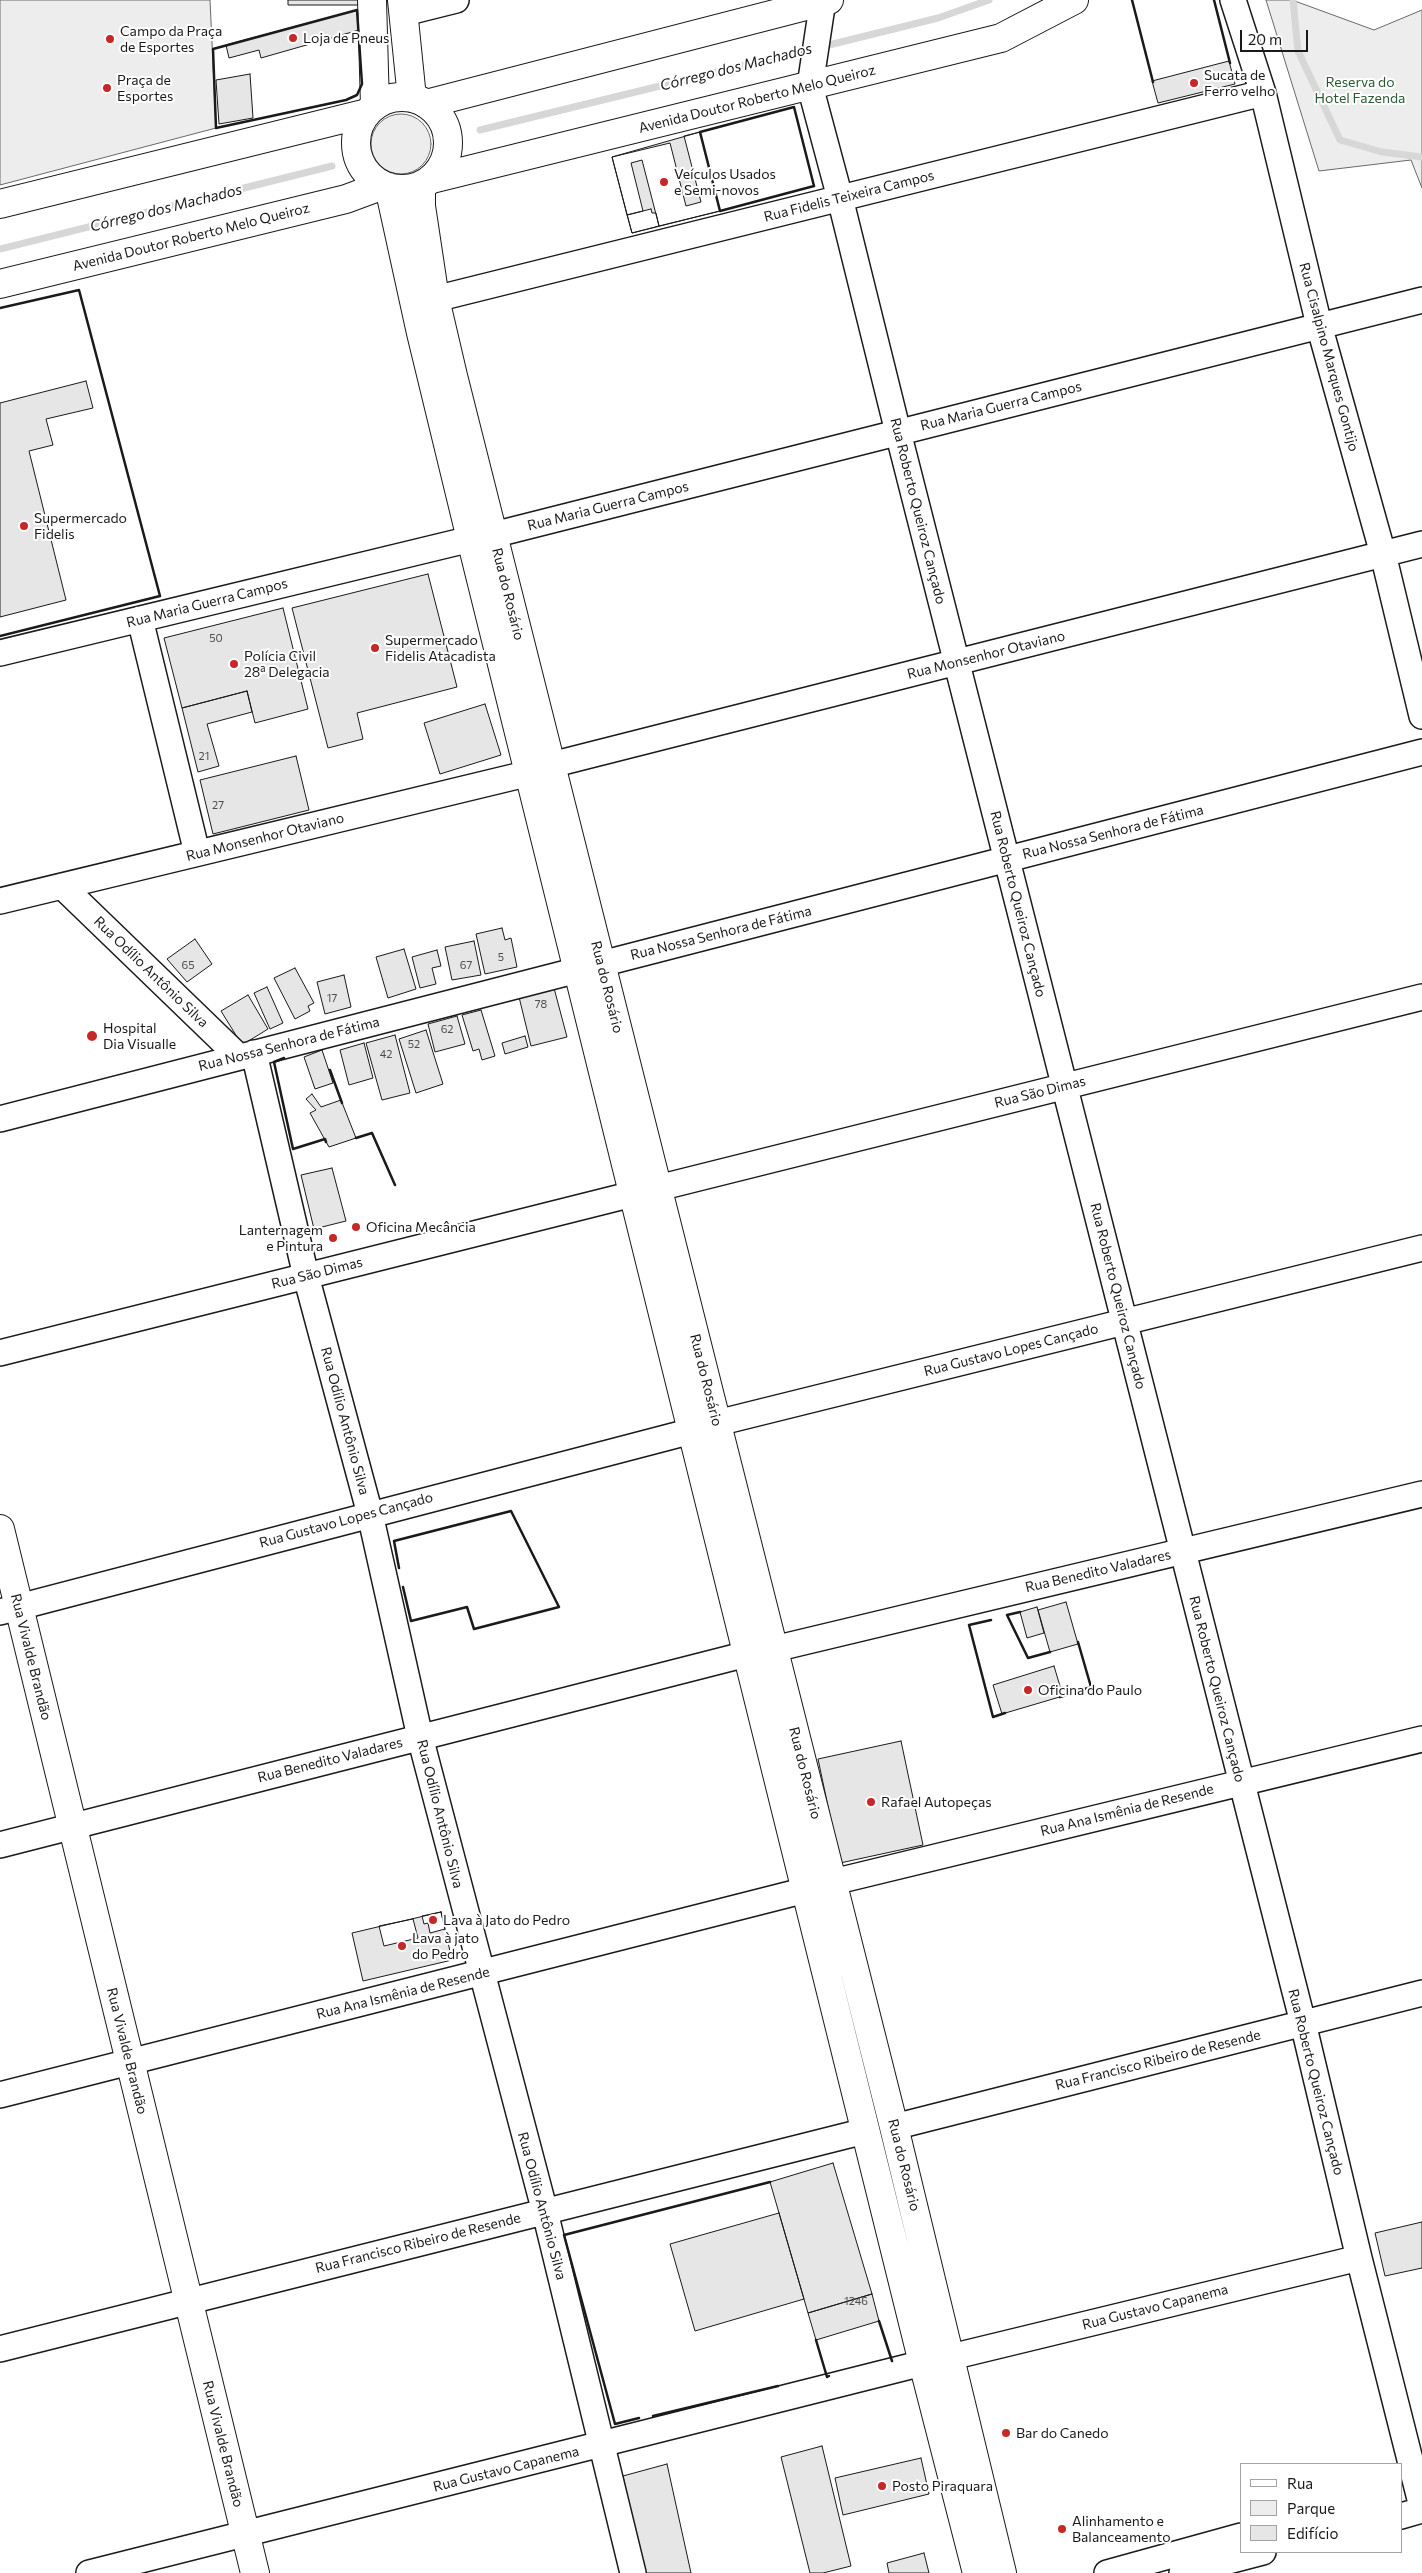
<!DOCTYPE html>
<html>
<head>
<meta charset="utf-8">
<style>
	body { margin:0 }
	#map { position:relative; width:1422px; height:2573px; overflow:hidden; background:#fff; font-family:Commissioner,sans-serif }
	canvas { display:block }
	.legend { position:absolute; left:1240px; top:2463px; width:162px; height:90px; box-sizing:border-box; background:#fff; border:1px solid #a3a3a3; margin:0; padding:6px 9px; list-style:none; font-size:15px; color:#1a1a1a }
	.legend li { display:flex; align-items:center; gap:10px; height:25px }
	.legend b { width:25px; border:1px solid #a3a3a3 }
	.scale { position:absolute; left:1240px; top:30px; width:68px; height:22px; box-sizing:border-box; border:2px solid #1a1a1a; border-top:0; padding-left:6px; font-size:15px; line-height:18px; white-space:nowrap; color:#1a1a1a; -webkit-text-stroke:4px #fff; paint-order:stroke }
</style>
</head>
<body>
<div id="map">
<canvas width="1422" height="2573"></canvas>
<ul class="legend">
<li><b style="height:6px;background:#fff"></b>Rua</li>
<li><b style="height:14px;background:#ededed"></b>Parque</li>
<li><b style="height:14px;background:#e6e6e6"></b>Edifício</li>
</ul>
<div class="scale">20 m</div>
</div>
<script>
const context = document.querySelector('canvas').getContext('2d');
context.lineJoin = 'round';
function fillPath(path, color) {
  context.fillStyle = color;
  context.fill(path, 'evenodd');
}
function poly(rows) {
  const path = new Path2D();
  for (const r of rows) {
    if (r.length === 3) {
      path.moveTo(r[0] + r[2], r[1]);
      path.arc(r[0], r[1], r[2], 0, 2 * Math.PI);
      continue;
    }
    path.moveTo(r[0], r[1]);
    for (let i = 2; i < r.length; i += 2) path.lineTo(r[i], r[i + 1]);
  }
  return path;
}
function strokePath(path, color, width, dash) {
  context.strokeStyle = color;
  context.lineWidth = width;
  context.lineCap = dash ? 'butt' : 'round';
  context.setLineDash(dash || []);
  context.stroke(path);
}
function drawText(font, color, halo, rows, align = 'center') {
  context.font = font + ' Commissioner,sans-serif';
  context.lineWidth = 4;
  context.setLineDash([]);
  context.textBaseline = 'middle';
  context.strokeStyle = halo;
  context.fillStyle = color;
  for (const [text, x, y, turn = 0] of rows) {
    context.save();
    context.translate(x, y);
    context.rotate((+turn || 0) * Math.PI / 180);
    context.textAlign = isNaN(turn) ? turn : align;
    if (halo) context.strokeText(text, 0, 0);
    context.fillText(text, 0, 0);
    context.restore();
  }
}
const green = poly([
	[0,0,210,0,216,128,0,185,0,0],
	[1266,0,1292,0,1374,30,1422,10,1422,188,1411,160,1319,171,1266,0],
	[401,144,30]
]);
const stream = poly([
	[1293,0,1298,51,1340,140,1382,152,1422,157],
	[821,47,938,18,989,0],
	[480,130,811,49],
	[0,249,332,166]
]);
const building = poly([
	[288,0,360,0,360,5,288,5,288,0],
	[357,10,359,30,261,58,259,50,229,58,226,45,357,10],
	[1229,61,1235,84,1158,103,1152,81,1229,61],
	[250,74,253,118,219,124,216,80,250,74],
	[700,132,720,211,659,226,642,160,631,163,643,211,627,215,612,157,670,143,686,206,701,202,684,136,700,132],
	[700,132,720,211,632,233,612,157,700,132],
	[651,209,652,213,656,213,659,226,632,233,627,215,651,209],
	[86,381,93,408,46,419,53,445,29,451,66,600,0,617,0,403,86,381],
	[428,574,457,687,357,713,363,739,328,748,292,608,428,574],
	[283,608,308,709,255,723,247,691,182,708,164,638,283,608],
	[247,691,252,712,207,724,219,766,198,772,182,708,247,691],
	[485,704,501,755,440,774,424,723,485,704],
	[296,756,309,810,213,834,200,780,296,756],
	[502,928,505,940,511,938,517,967,485,974,476,934,502,928],
	[195,939,212,964,187,982,167,959,195,939],
	[474,941,481,975,452,980,445,947,474,941],
	[404,949,416,989,388,998,376,957,404,949],
	[437,950,441,966,432,968,436,984,420,988,412,957,437,950],
	[295,968,314,1003,308,1006,310,1011,295,1019,274,978,295,968],
	[344,975,351,1007,325,1014,317,982,344,975],
	[267,987,283,1023,270,1029,254,993,267,987],
	[554,988,567,1037,531,1046,519,997,554,988],
	[248,995,268,1029,242,1045,221,1011,248,995],
	[481,1010,495,1056,482,1060,479,1049,473,1051,462,1015,481,1010],
	[457,1016,465,1044,435,1052,428,1024,457,1016],
	[426,1030,443,1084,416,1093,399,1039,426,1030],
	[395,1035,410,1093,382,1100,366,1043,395,1035],
	[525,1036,528,1047,505,1054,502,1043,525,1036],
	[364,1043,373,1078,349,1085,340,1050,364,1043],
	[322,1050,333,1083,315,1089,304,1057,322,1050],
	[312,1094,321,1107,341,1100,356,1138,329,1147,310,1113,316,1110,306,1099,312,1094],
	[332,1168,346,1221,314,1229,301,1175,332,1168],
	[1066,1602,1078,1644,1050,1652,1038,1610,1066,1602],
	[1037,1607,1044,1633,1027,1638,1020,1612,1037,1607],
	[1054,1666,1063,1696,1002,1714,993,1685,1054,1666],
	[901,1741,923,1845,840,1863,818,1759,901,1741],
	[441,1912,452,1960,363,1981,352,1933,441,1912],
	[441,1912,445,1929,430,1933,428,1923,424,1924,422,1916,441,1912],
	[413,1919,418,1938,384,1946,379,1926,413,1919],
	[833,2163,872,2294,808,2313,770,2182,833,2163],
	[779,2213,804,2299,695,2331,670,2244,779,2213],
	[1422,2222,1422,2268,1385,2276,1375,2233,1422,2222],
	[872,2294,879,2321,816,2340,808,2313,872,2294],
	[822,2446,851,2566,823,2573,810,2573,781,2457,822,2446],
	[921,2458,929,2494,843,2515,835,2478,921,2458],
	[667,2464,691,2573,644,2573,623,2476,667,2464],
	[924,2553,929,2573,889,2573,887,2563,924,2553]
]);
const minor = poly([
	[823,0,810,86,840,198,898,432,1303,2023,1359,2258,1422,2507],
	[1233,0,1263,93,1319,325,1383,554,1422,716],
	[404,13,456,0],
	[435,299,1263,93],
	[493,535,1422,300],
	[140,619,197,853],
	[0,653,471,539],
	[551,765,1422,544],
	[62,886,239,1057],
	[0,901,530,773],
	[601,964,1422,752],
	[254,1053,306,1276,370,1514,420,1737,545,2212,633,2573],
	[0,1119,578,970],
	[658,1188,1422,997],
	[0,1353,633,1194],
	[717,1423,1422,1248],
	[0,1612,692,1431],
	[774,1649,1422,1494],
	[0,1845,747,1654],
	[833,1882,1422,1739],
	[0,2095,806,1890],
	[894,2127,1422,1993],
	[0,2349,865,2131],
	[951,2357,1359,2258],
	[1401,2516,1422,2510],
	[89,2573,923,2363],
	[1107,2573,1241,2536],
	[1182,2573,1263,2552]
]);
const major = poly([
	[372,0,375,106],
	[402,0,412,98],
	[402,143,46],
	[426,104,829,0],
	[432,179,1001,38,1074,0],
	[421,185,421,206,435,299,453,376,894,2127,1002,2573],
	[389,187,421,333,471,539,923,2363,977,2573],
	[0,204,367,113],
	[0,284,346,199,381,186],
	[0,1529,255,2573]
]);
const wall = poly([
	[1132,0,1153,82],
	[1214,0,1230,63],
	[357,10,362,84,357,95,346,100,216,128,213,49,357,10],
	[794,107,814,186,720,211,700,132,794,107],
	[0,308,79,290,160,596,0,636],
	[284,1058,274,1062,293,1149,325,1139,326,1142],
	[330,1070,342,1103],
	[356,1138,372,1133,395,1185],
	[399,1568,394,1541,511,1511,559,1607,474,1629,467,1607,411,1621,403,1587],
	[1020,1612,1007,1615,1028,1658,1050,1652],
	[991,1620,969,1625,993,1717,1005,1713],
	[1060,1697,1091,1687,1078,1642],
	[879,2321,892,2361],
	[816,2340,827,2377,829,2376],
	[653,2416,778,2386],
	[639,2418,615,2424,564,2235,770,2182]
]);
const markers = [
	[293,38,5,"#c62828"],
	[110,39,5,"#c62828"],
	[1194,83,5,"#c62828"],
	[107,88,5,"#c62828"],
	[664,182,5,"#c62828"],
	[24,526,5,"#c62828"],
	[375,648,5,"#c62828"],
	[234,664,5,"#c62828"],
	[92,1036,6,"#c62828"],
	[356,1227,5,"#c62828"],
	[333,1238,5,"#c62828"],
	[1028,1690,5,"#c62828"],
	[871,1802,5,"#c62828"],
	[433,1920,5,"#c62828"],
	[402,1946,5,"#c62828"],
	[1006,2433,5,"#c62828"],
	[882,2486,5,"#c62828"],
	[1062,2529,5,"#c62828"]
];
const numberNames = [
	["50",216,638],
	["21",204,756],
	["27",218,805],
	["5",501,957],
	["65",188,965],
	["67",466,965],
	["17",332,998],
	["78",541,1004],
	["62",447,1029],
	["52",414,1044],
	["42",386,1054],
	["1246",856,2301]
];
const poiNames = [
	["Campo da Praça",120,31],
	["de Esportes",120,47],
	["Loja de Pneus",303,38],
	["Sucata de",1204,75],
	["Ferro velho",1204,91],
	["Praça de",117,80],
	["Esportes",117,96],
	["Veículos Usados",674,174],
	["e Semi-novos",674,190],
	["Supermercado",34,518],
	["Fidelis",34,534],
	["Supermercado",385,640],
	["Fidelis Atacadista",385,656],
	["Polícia Civil",244,656],
	["28ª Delegacia",244,672],
	["Hospital",103,1028],
	["Dia Visualle",103,1044],
	["Oficina Mecância",366,1227],
	["Lanternagem",323,1230,"right"],
	["e Pintura",323,1246,"right"],
	["Oficina do Paulo",1038,1690],
	["Rafael Autopeças",881,1802],
	["Lava à Jato do Pedro",443,1920],
	["Lava à jato",412,1938],
	["do Pedro",412,1954],
	["Bar do Canedo",1016,2433],
	["Posto Piraquara",892,2486],
	["Alinhamento e",1072,2521],
	["Balanceamento",1072,2537]
];
const parkNames = [
	["Reserva do",1360,82],
	["Hotel Fazenda",1360,98]
];
const streetNames = [
	["Avenida Doutor Roberto Melo Queiroz",757,99,-14],
	["Rua Fidelis Teixeira Campos",849,196,-14],
	["Avenida Doutor Roberto Melo Queiroz",191,237,-14],
	["Rua Cisalpino Marques Gontijo",1329,357,75],
	["Rua Maria Guerra Campos",1001,406,-14],
	["Rua Maria Guerra Campos",608,506,-14],
	["Rua Roberto Queiroz Cançado",918,511,76],
	["Rua do Rosário",508,594,76],
	["Rua Maria Guerra Campos",207,603,-14],
	["Rua Monsenhor Otaviano",986,655,-14],
	["Rua Nossa Senhora de Fátima",1113,832,-14],
	["Rua Monsenhor Otaviano",265,837,-14],
	["Rua Roberto Queiroz Cançado",1018,904,76],
	["Rua Nossa Senhora de Fátima",721,933,-14],
	["Rua Odílio Antônio Silva",151,972,44],
	["Rua do Rosário",607,987,76],
	["Rua Nossa Senhora de Fátima",289,1044,-14],
	["Rua São Dimas",1040,1092,-14],
	["Rua São Dimas",317,1273,-14],
	["Rua Roberto Queiroz Cançado",1118,1296,76],
	["Rua Gustavo Lopes Cançado",1011,1350,-14],
	["Rua do Rosário",706,1380,76],
	["Rua Odílio Antônio Silva",345,1421,75],
	["Rua Gustavo Lopes Cançado",346,1520,-15],
	["Rua Benedito Valadares",1098,1571,-13],
	["Rua Vivalde Brandão",31,1657,76],
	["Rua Roberto Queiroz Cançado",1217,1689,76],
	["Rua Benedito Valadares",330,1760,-14],
	["Rua do Rosário",805,1773,76],
	["Rua Ana Ismênia de Resende",1127,1810,-14],
	["Rua Odílio Antônio Silva",440,1814,76],
	["Rua Ana Ismênia de Resende",403,1993,-14],
	["Rua Vivalde Brandão",127,2051,76],
	["Rua Francisco Ribeiro de Resende",1158,2060,-14],
	["Rua Roberto Queiroz Cançado",1316,2082,76],
	["Rua do Rosário",904,2165,76],
	["Rua Odílio Antônio Silva",542,2206,75],
	["Rua Francisco Ribeiro de Resende",418,2243,-14],
	["Rua Gustavo Capanema",1155,2307,-14],
	["Rua Vivalde Brandão",223,2444,76],
	["Rua Gustavo Capanema",506,2469,-14]
];
const waterNames = [
	["Córrego dos Machados",736,67,-14],
	["Córrego dos Machados",166,208,-14]
];
fillPath(green, '#ededed');
strokePath(green, '#6a6a6a', 1);
strokePath(stream, '#d7d7d7', 7);
fillPath(building, '#e6e6e6');
strokePath(building, '#1a1a1a', 1);
strokePath(minor, '#1a1a1a', 28);
strokePath(major, '#1a1a1a', 30);
strokePath(minor, '#fff', 25);
strokePath(major, '#fff', 28);
strokePath(wall, '#1a1a1a', 2.5);
for (const [x, y, r, color] of markers) {
  const dot = new Path2D();
  dot.arc(x, y, r, 0, 2 * Math.PI);
  context.fillStyle = color;
  context.fill(dot);
  strokePath(dot, '#fff', 2);
}
drawText('11px', '#4d4d4d', null, numberNames);
drawText('14px', '#1a1a1a', '#fff', poiNames, 'left');
drawText('14px', '#2b5a34', '#fff', parkNames);
drawText('14px', '#1a1a1a', '#fff', streetNames);
drawText('italic 15px', '#1a1a1a', '#fff', waterNames);
</script>
</body>
</html>
